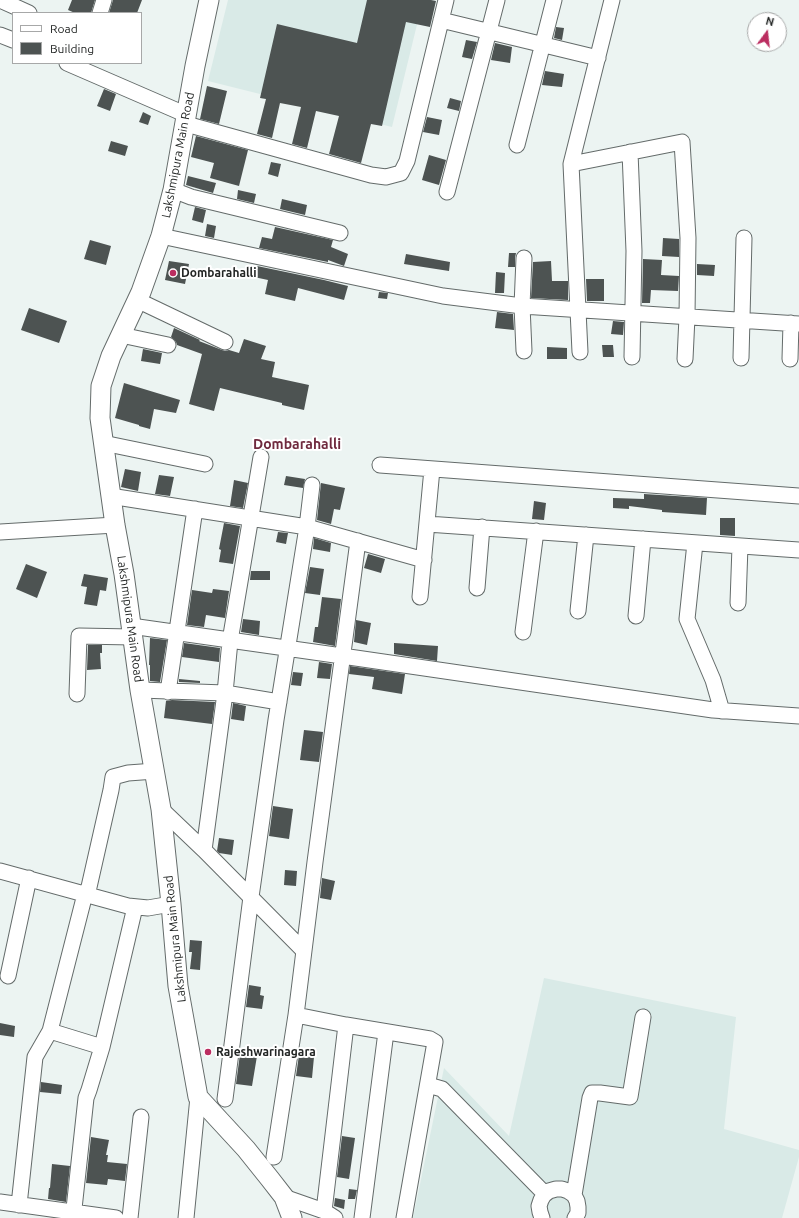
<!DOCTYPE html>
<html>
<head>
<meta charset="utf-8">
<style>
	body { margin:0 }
	#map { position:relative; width:799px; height:1218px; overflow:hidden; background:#ecf4f2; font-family:Ubuntu,sans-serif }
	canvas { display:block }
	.legend { position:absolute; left:12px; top:12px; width:130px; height:52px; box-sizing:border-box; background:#fff; border:1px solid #a7a8a8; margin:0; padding:5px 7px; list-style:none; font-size:12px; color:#232625 }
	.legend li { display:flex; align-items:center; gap:8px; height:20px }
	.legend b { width:20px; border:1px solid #a7a8a8 }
	.north { position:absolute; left:747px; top:12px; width:40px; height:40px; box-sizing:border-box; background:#fff; border:1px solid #a7a8a8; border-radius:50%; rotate:15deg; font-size:11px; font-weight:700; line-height:16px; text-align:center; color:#232625 }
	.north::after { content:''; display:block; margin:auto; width:14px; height:18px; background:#bb2d60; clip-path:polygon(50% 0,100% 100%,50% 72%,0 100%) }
</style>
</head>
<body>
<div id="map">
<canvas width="799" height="1218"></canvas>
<ul class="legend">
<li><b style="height:5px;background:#fff"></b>Road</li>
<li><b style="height:11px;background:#4d5352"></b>Building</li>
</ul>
<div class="north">N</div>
</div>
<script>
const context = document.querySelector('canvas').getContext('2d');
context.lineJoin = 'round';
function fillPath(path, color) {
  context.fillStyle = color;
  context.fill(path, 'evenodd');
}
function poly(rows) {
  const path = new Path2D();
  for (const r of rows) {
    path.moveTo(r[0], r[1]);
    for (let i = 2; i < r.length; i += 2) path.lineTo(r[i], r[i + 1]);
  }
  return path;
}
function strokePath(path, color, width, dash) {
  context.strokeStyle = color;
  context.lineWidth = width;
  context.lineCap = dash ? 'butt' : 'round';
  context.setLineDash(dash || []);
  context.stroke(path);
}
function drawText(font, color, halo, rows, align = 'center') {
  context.font = font + ' Ubuntu,sans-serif';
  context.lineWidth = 4;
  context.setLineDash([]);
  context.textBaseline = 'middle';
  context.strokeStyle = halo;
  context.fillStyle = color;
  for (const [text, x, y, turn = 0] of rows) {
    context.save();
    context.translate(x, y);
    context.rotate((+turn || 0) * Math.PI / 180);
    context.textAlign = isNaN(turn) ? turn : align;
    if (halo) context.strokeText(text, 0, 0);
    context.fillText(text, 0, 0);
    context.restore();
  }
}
const built = poly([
	[228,0,423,0,392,127,208,81],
	[544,978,736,1017,724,1129,799,1150,799,1157,782,1218,413,1218,444,1068,509,1136]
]);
const building = poly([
	[72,0,95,0,91,13,75,13,68,10],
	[113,0,142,0,137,13,109,13],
	[367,0,431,0,436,1,430,27,406,22,382,126,371,124,361,163,329,154,339,116,316,111,307,148,292,144,301,107,280,103,272,138,257,134,266,99,260,98,277,24,357,43],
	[556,27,564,28,562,40,554,38],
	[466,40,477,42,472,59,462,57],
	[495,43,512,47,510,63,491,60],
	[545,71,564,74,562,87,542,85],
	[207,86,227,91,219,124,200,119],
	[104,89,116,94,110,111,97,106],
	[450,98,461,101,459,111,447,108],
	[143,112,151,116,148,125,139,122],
	[427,117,442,120,439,135,423,132],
	[196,136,248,150,239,186,210,178,214,163,191,157],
	[111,141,128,146,125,156,108,151],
	[429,155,446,160,439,185,422,180],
	[271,162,281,164,278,177,268,174],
	[188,176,216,183,213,193,186,185],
	[238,190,256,194,254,203,237,199],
	[282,199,307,205,305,215,280,209],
	[195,207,206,210,203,223,192,220],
	[207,224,216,226,214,238,205,236],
	[275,227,333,240,331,247,348,254,344,266,328,260,328,262,259,248,262,237,272,239],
	[663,238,679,239,679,257,662,256],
	[90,240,111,246,106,265,84,259],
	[509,253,516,253,515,258,515,267,508,267],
	[406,254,450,262,449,271,404,264],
	[643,259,662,260,661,275,679,276,678,291,651,290,650,303,642,303],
	[169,261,189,264,185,284,165,280],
	[551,261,552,281,568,281,568,300,531,298,533,262],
	[697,264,715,265,714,276,697,275],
	[257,266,324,280,348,286,344,300,298,288,295,301,265,294,268,280,254,277],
	[496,272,505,273,504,293,495,293],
	[586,279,604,279,604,301,587,301],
	[379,292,388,293,387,299,378,298],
	[29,308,67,321,59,343,21,330],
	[497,312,513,314,514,330,495,328],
	[613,321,624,322,623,335,611,334],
	[174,328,200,340,199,341,222,350,225,351,229,350,239,353,244,339,266,346,261,359,275,362,272,377,309,385,304,410,282,405,282,403,220,388,214,411,189,404,202,354,177,345,176,342,171,337],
	[602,345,613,345,614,357,603,357],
	[547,347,567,348,567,359,547,359],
	[143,349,162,353,160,364,141,361],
	[124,383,180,400,176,413,154,409,150,429,139,426,139,425,115,418],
	[125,469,141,472,138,491,121,487],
	[159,475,174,477,170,496,155,494],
	[286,476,305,479,303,488,284,485],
	[234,480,248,483,243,508,230,506],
	[321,483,345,488,340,510,334,509,331,524,317,520],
	[644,494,707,498,706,515,662,512,662,510,629,506,629,509,613,508,613,498,644,499],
	[534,501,546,503,544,520,532,519],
	[720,518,735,518,735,536,720,535],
	[224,523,240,526,233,564,219,562,221,550,219,549],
	[278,532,288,533,286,544,276,542],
	[314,538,331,543,330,552,313,549],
	[368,554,385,559,381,573,364,568],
	[26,564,47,572,37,598,16,589],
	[310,567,324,569,320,595,305,593],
	[251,571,270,571,270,580,250,580],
	[84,574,108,578,106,591,100,590,97,606,84,604,87,587,81,586],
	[213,589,229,591,225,618,206,615,204,627,187,625,192,590,212,593],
	[322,597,341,599,335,646,313,642,315,627,318,627],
	[243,619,260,621,259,635,241,632],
	[356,620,371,623,367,645,354,642],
	[150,638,167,640,160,682,150,681,150,665,149,665],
	[184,643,220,648,219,662,182,657],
	[394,643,438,646,437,661,394,654],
	[88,645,102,645,102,653,100,653,101,669,87,670],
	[319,662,332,664,330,679,317,678],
	[350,666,405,674,402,694,372,689,374,677,349,674],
	[293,672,303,673,301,686,291,685],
	[179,679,200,681,200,683,179,682],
	[172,700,215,702,212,724,164,718,166,701],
	[233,703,246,706,244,721,231,719],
	[304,730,323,732,319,762,300,760],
	[273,806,293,809,289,839,269,836],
	[219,838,234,840,232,855,219,853,217,851],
	[285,870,297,871,296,886,284,885],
	[322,878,335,881,331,900,320,898],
	[190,940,202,941,200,970,190,969,192,952,189,952],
	[249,985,261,987,260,995,264,996,262,1009,246,1007],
	[0,1023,15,1026,14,1037,0,1035],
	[240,1054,257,1056,252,1086,236,1084],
	[299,1055,314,1057,312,1078,296,1076],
	[41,1082,62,1085,61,1094,40,1092],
	[342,1136,355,1138,349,1179,337,1177],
	[91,1137,109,1140,106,1155,108,1155,107,1162,127,1164,125,1181,108,1179,107,1185,86,1183],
	[52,1164,70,1166,66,1202,48,1199,49,1188,50,1188],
	[349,1189,357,1190,355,1199,348,1199],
	[335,1198,345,1200,344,1209,334,1206]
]);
const minor = poly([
	[0,0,29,13],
	[100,13,104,0],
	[441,20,598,58],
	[0,35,13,40],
	[67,63,187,115],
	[186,124,371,175,386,177,401,173,407,161,446,0],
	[517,145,554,0],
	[630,152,634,251,632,357],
	[571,164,682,142,688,238,687,317,685,359],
	[173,190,191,197,340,233],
	[447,192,497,0],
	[161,236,443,296,522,306,799,324],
	[137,300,225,342],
	[121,335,168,345],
	[524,351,522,306,524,258],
	[580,352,571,164,612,0],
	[741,358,744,238],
	[790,359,791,323],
	[103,443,205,464],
	[261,457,230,641,225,693,279,702],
	[380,465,799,496],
	[110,496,307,527,424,560],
	[427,524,799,550],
	[0,532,115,525],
	[695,543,687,619,713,680,722,711],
	[477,588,482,527],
	[420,597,432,469],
	[738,603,740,546],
	[578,611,586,535],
	[636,616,643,539],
	[131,626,342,656,713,710,799,716],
	[523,632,536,531],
	[140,690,225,693,204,850],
	[168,692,195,509],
	[77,694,79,636,133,637],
	[161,809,204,850,304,951],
	[0,871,128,906,148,908,171,904],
	[8,976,29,878],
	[296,1015,346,1025,430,1039,435,1042,404,1218],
	[50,1031,102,1047],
	[428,1085,442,1089,545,1194],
	[225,1099,251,897,276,720,307,527,312,485],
	[274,1157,296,1015,315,862,358,541],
	[574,1195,590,1098,592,1093,600,1093,630,1097,643,1017],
	[284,1197,324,1211,335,1218],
	[0,1202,116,1218],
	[19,1205,35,1057,50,1031,85,894,89,887,111,790,113,777,128,773,155,771],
	[324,1211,346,1025],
	[73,1218,86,1098,89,1090,102,1047,135,907],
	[130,1218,141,1117],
	[186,1218,198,1097],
	[362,1218,386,1032],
	[542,1218,540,1212,539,1206,541,1200,544,1195,549,1191,556,1189,562,1189,568,1191,574,1195,577,1201,578,1207,578,1213,575,1218]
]);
const major = poly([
	[209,0,195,66,173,190,161,236,141,292,111,356,101,386,100,418,115,525,124,574,140,690,161,809,171,904,178,986,198,1097,246,1149,270,1179,284,1197,292,1218]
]);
const markers = [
	[173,273,4,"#bb2d60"],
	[208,1052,4,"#bb2d60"]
];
const streetNames = [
	["Lakshmipura Main Road",178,155,-79],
	["Lakshmipura Main Road",130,619,82],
	["Lakshmipura Main Road",175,939,-96]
];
const poiNames = [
	["Dombarahalli",181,273],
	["Rajeshwarinagara",216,1052]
];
const quarterNames = [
	["Dombarahalli",297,444]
];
fillPath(built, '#d9eae7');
fillPath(building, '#4d5352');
strokePath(minor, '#646b6a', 17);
strokePath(major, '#646b6a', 21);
strokePath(minor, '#fff', 15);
strokePath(major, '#fff', 19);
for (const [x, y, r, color] of markers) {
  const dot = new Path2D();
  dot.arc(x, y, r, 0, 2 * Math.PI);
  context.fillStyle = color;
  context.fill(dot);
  strokePath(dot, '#fff', 1.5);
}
drawText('12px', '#232625', '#fff', streetNames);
drawText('bold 12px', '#232625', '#fff', poiNames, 'left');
drawText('bold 14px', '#6f2a3e', '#fff', quarterNames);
</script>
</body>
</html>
